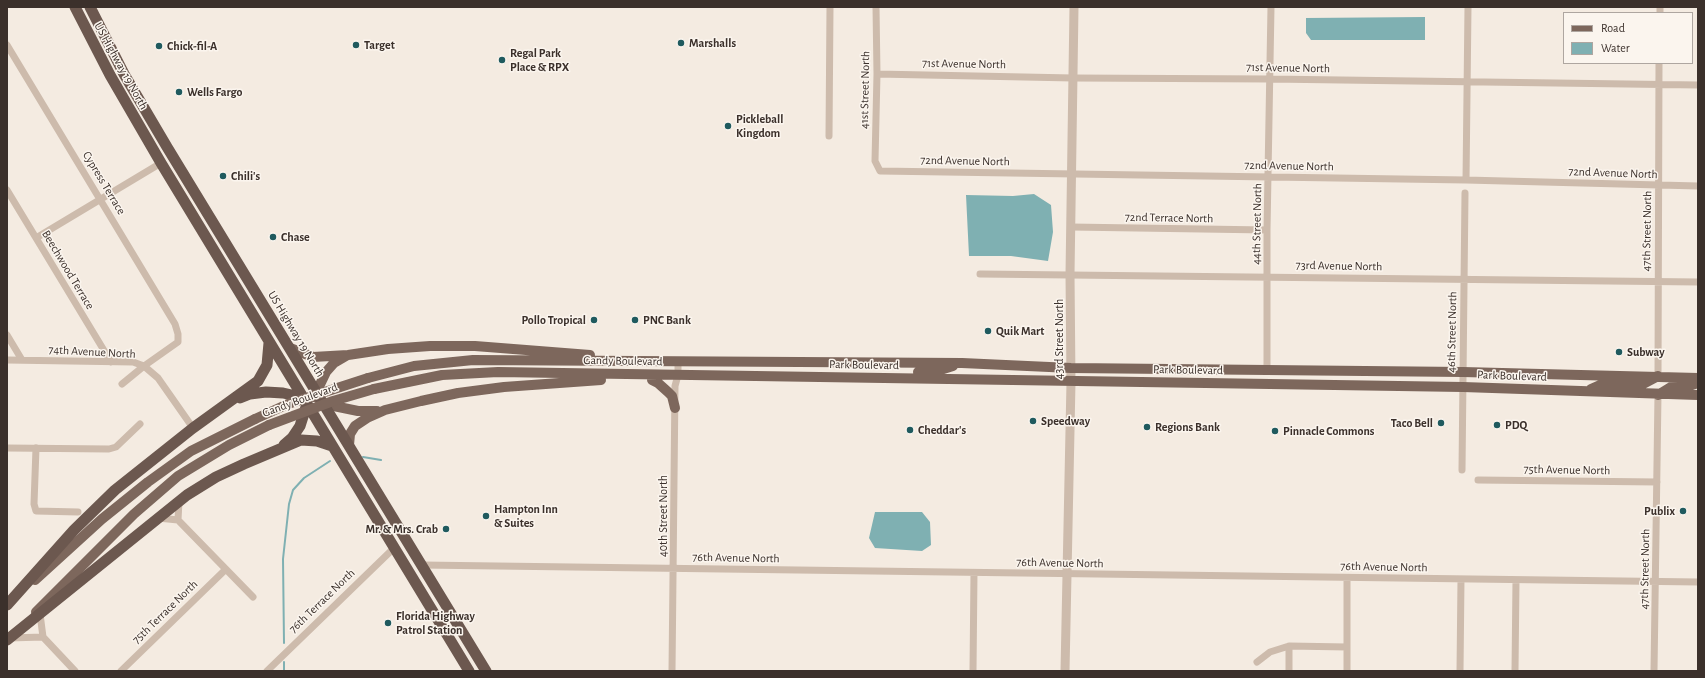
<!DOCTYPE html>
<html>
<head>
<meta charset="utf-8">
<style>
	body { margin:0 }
	#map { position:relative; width:1705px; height:678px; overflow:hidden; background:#f4ebe1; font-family:"Alegreya Sans",sans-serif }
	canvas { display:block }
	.frame { position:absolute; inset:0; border:8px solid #3b302b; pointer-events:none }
	.legend { position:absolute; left:1563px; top:12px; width:130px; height:52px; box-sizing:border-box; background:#fbf5ee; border:1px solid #aea6a0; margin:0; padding:5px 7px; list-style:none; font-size:12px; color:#3b302b }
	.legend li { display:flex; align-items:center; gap:8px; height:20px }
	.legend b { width:20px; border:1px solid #aea6a0 }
</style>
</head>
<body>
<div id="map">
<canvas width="1705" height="678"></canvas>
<div class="frame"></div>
<ul class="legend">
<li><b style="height:5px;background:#7d675c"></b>Road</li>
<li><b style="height:11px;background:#7fb0b2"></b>Water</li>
</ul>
</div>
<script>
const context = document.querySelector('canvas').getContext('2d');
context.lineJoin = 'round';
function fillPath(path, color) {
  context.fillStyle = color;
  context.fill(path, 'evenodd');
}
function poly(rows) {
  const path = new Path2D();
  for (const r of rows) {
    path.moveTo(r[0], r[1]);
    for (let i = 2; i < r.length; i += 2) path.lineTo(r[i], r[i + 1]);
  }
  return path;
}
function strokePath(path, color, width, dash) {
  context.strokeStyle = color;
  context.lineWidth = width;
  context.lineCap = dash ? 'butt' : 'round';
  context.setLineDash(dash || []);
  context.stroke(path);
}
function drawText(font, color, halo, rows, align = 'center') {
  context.font = font + ' "Alegreya Sans",sans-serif';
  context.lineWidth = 3;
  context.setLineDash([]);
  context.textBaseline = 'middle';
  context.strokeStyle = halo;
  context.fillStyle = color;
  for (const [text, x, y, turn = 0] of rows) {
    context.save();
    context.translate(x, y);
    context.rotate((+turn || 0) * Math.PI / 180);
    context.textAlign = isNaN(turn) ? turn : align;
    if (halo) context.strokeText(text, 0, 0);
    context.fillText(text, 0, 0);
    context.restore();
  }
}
const water = poly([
	[1425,17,1425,40,1311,40,1306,33,1306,18],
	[1034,194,1051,205,1053,232,1048,261,1011,256,969,256,966,195,1013,196],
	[875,512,922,512,930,522,931,545,922,551,875,548,869,538]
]);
const stream = poly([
	[363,457,381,460],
	[284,643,283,559,289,504,293,490,304,478,330,461],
	[284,671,284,662]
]);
const minor = poly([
	[876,7,877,74,875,161,880,171,1466,180,1698,186],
	[1660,13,1660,7],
	[7,45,175,324,178,334,178,342,144,366,122,384],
	[877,74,1073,78,1270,79,1698,85],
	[829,136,830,7],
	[1466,180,1468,7],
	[7,190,111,362],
	[1071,227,1267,230],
	[36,238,161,163],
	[980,274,1698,282],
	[7,335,22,360],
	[7,360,133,362,144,366,158,378,193,428],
	[1267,370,1267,230,1271,7],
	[1658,376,1659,63],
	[7,448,109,449,116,447,140,424],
	[36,448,34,504,36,511,78,512],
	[1462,470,1465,193],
	[1478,480,1657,482],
	[179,501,178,520,253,597],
	[158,518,178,520],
	[422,565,1698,582],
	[40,614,43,637,75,671],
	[9,638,43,637],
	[1257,662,1270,652,1289,646,1347,647],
	[121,671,225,570],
	[267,671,394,548],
	[672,671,675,386,678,375,678,361],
	[973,671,974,573],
	[1289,671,1289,646],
	[1347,671,1347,578],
	[1460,671,1461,579],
	[1515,671,1516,580],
	[1654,671,1658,395]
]);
const tertiary = poly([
	[1065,671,1071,382,1070,274,1074,7]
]);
const primary = poly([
	[290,348,313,357,348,355,388,349,430,346,475,346,590,355],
	[918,372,934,372,953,366],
	[368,378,414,366,473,360,962,363,1071,368,1463,372,1698,378],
	[652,380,658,383,668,392,672,396,675,408],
	[374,389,442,375,498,372,1463,387,1698,395],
	[1591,389,1600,385,1641,385,1658,376],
	[1658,395,1671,387,1692,385,1698,383],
	[314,397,326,372,334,363,346,356],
	[320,402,324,404,358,411,377,411],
	[349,445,350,434,355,426,367,418,385,410,421,401,458,393,504,387,601,380],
	[35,580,102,519,148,482,191,451,255,419],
	[36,612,134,514,178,476,229,445,269,425]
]);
const trunk = poly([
	[75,7,110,75,161,163,469,671],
	[90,7,124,74,167,147,486,671],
	[240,398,250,394,266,392,283,393,305,398],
	[284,445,292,438,300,426,307,404],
	[7,605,74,530,115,490,193,428,258,381,267,365,269,343],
	[7,640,187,495,216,477,244,464,301,440,317,441,332,446]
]);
const primaryBridge = poly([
	[255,419,288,404,368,378],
	[269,425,333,401,374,389]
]);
const markers = [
	[681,43,4,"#1f5a5e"],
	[356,45,4,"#1f5a5e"],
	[159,46,4,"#1f5a5e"],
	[502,60,4,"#1f5a5e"],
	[179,92,4,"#1f5a5e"],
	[728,126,4,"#1f5a5e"],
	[223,176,4,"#1f5a5e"],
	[273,237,4,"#1f5a5e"],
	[594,320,4,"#1f5a5e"],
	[635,320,4,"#1f5a5e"],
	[988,331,4,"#1f5a5e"],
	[1619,352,4,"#1f5a5e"],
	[1033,421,4,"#1f5a5e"],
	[1441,423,4,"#1f5a5e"],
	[1497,425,4,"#1f5a5e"],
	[1147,427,4,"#1f5a5e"],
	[910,430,4,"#1f5a5e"],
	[1275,431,4,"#1f5a5e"],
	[1683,511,4,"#1f5a5e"],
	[486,516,4,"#1f5a5e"],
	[446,529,4,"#1f5a5e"],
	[388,623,4,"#1f5a5e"]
];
const poiNames = [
	["Marshalls",689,43],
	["Target",364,45],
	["Chick-fil-A",167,46],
	["Regal Park",510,53],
	["Place & RPX",510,67],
	["Wells Fargo",187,92],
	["Pickleball",736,119],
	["Kingdom",736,133],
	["Chili's",231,176],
	["Chase",281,237],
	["Pollo Tropical",586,320,"right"],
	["PNC Bank",643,320],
	["Quik Mart",996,331],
	["Subway",1627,352],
	["Speedway",1041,421],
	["Taco Bell",1433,423,"right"],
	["PDQ",1505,425],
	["Regions Bank",1155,427],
	["Cheddar's",918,430],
	["Pinnacle Commons",1283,431],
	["Hampton Inn",494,509],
	["& Suites",494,523],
	["Publix",1675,511,"right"],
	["Mr. & Mrs. Crab",438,529,"right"],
	["Florida Highway",396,616],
	["Patrol Station",396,630]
];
const streetNames = [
	["71st Avenue North",964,64,1],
	["US Highway 19 North",121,66,61],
	["71st Avenue North",1288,68,1],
	["41st Street North",865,90,-89],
	["72nd Avenue North",965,161,1],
	["72nd Avenue North",1289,166,1],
	["72nd Avenue North",1613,173,2],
	["Cypress Terrace",104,183,59],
	["72nd Terrace North",1169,218,1],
	["44th Street North",1257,224,-89],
	["47th Street North",1647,231,-89],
	["73rd Avenue North",1339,266,1],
	["Beechwood Terrace",68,270,59],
	["46th Street North",1452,332,-89],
	["US Highway 19 North",296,334,59],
	["43rd Street North",1059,339,-90],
	["74th Avenue North",92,352,3],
	["Gandy Boulevard",623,361,1],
	["Park Boulevard",864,365,1],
	["Park Boulevard",1188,370,1],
	["Park Boulevard",1512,376,2],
	["Gandy Boulevard",300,400,-20],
	["75th Avenue North",1567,470,1],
	["40th Street North",663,516,-90],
	["76th Avenue North",736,558,1],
	["76th Avenue North",1060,563,1],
	["76th Avenue North",1384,567,1],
	["47th Street North",1645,569,-89],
	["76th Terrace North",322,601,-44],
	["75th Terrace North",165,612,-44]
];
fillPath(water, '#7fb0b2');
strokePath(stream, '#7fb0b2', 2);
strokePath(minor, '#cdbbac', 7);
strokePath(tertiary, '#cdbbac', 9);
strokePath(primary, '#7d675c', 10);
strokePath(trunk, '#6c584f', 11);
strokePath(primaryBridge, '#7d675c', 10);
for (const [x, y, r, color] of markers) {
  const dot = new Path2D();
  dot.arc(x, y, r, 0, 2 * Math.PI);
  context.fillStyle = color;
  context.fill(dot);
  strokePath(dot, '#fbf5ee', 1.5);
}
drawText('bold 12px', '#3b302b', '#fbf5ee', poiNames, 'left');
drawText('12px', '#3b302b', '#fbf5ee', streetNames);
</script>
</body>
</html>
